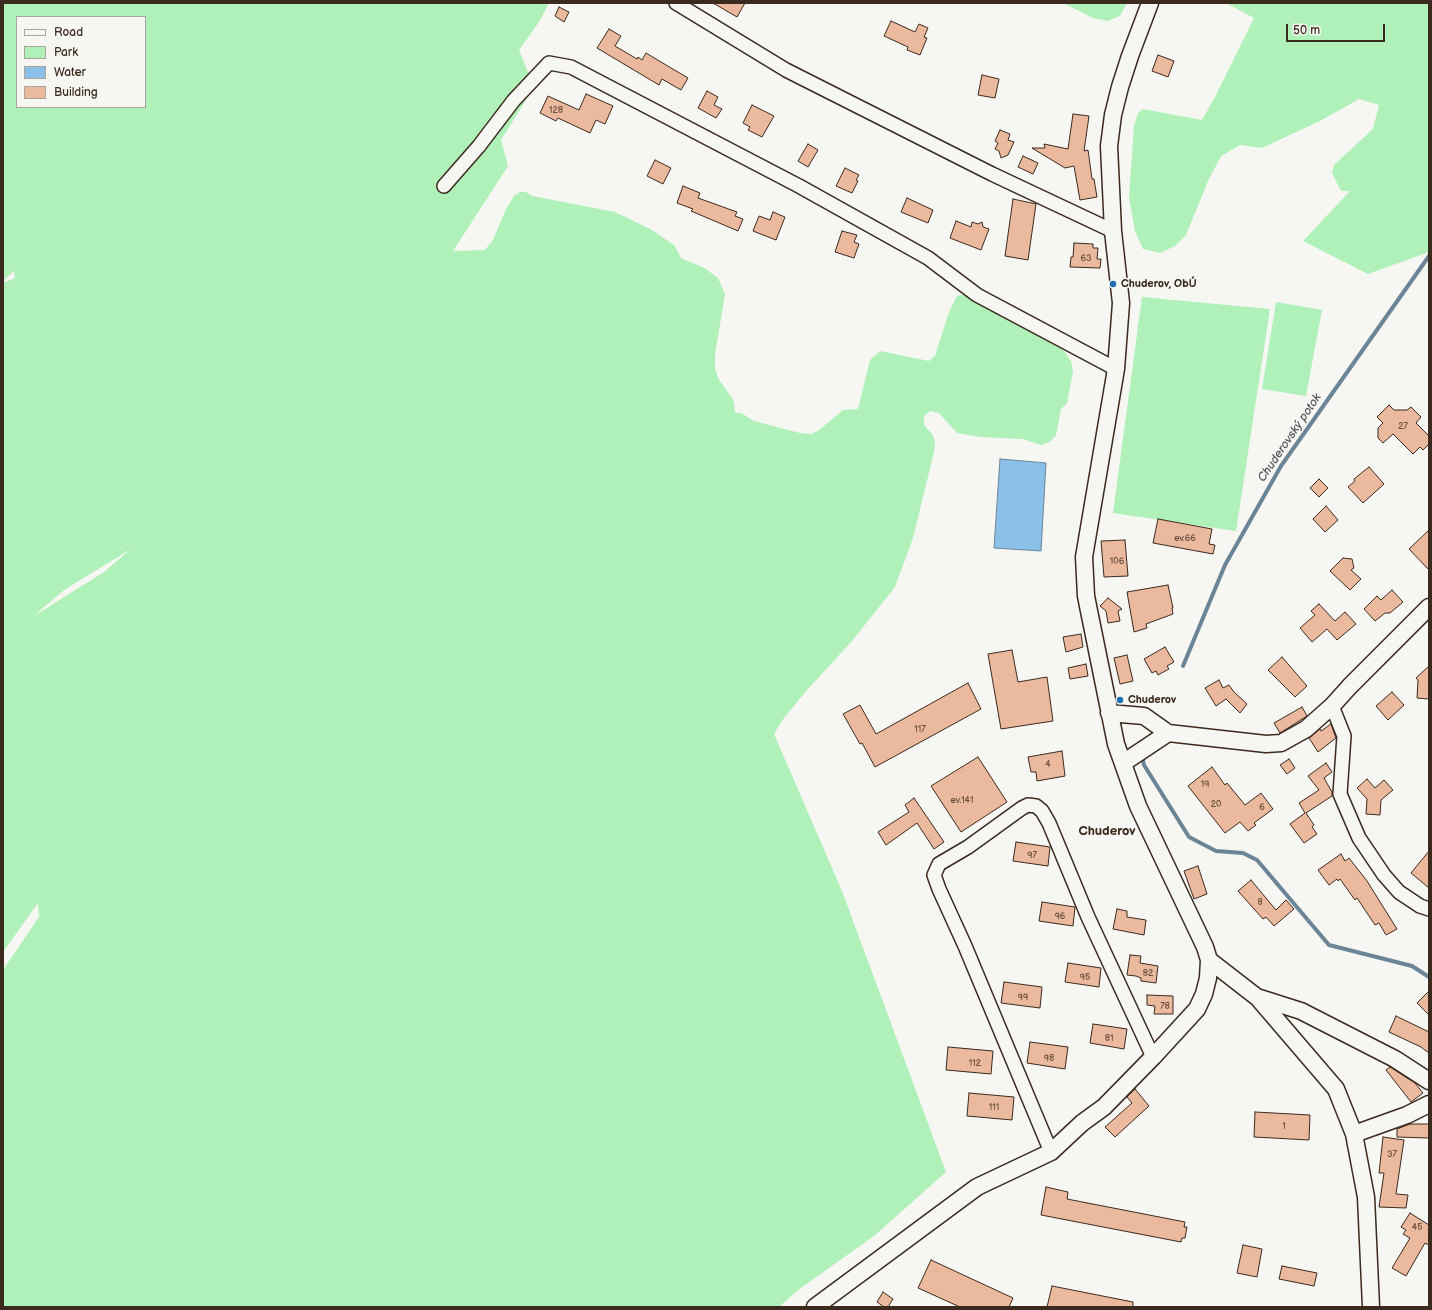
<!DOCTYPE html>
<html>
<head>
<meta charset="utf-8">
<style>
	body { margin:0 }
	#map { position:relative; width:1432px; height:1310px; overflow:hidden; background:#f6f6f2; font-family:"Balsamiq Sans",sans-serif }
	canvas { display:block }
	.frame { position:absolute; inset:0; border:4px solid #3b2a1e; pointer-events:none }
	.legend { position:absolute; left:16px; top:16px; width:130px; height:92px; box-sizing:border-box; background:#f6f6f2; border:1px solid #aba49d; margin:0; padding:5px 7px; list-style:none; font-size:12px; color:#3b2a1e }
	.legend li { display:flex; align-items:center; gap:8px; height:20px }
	.legend b { width:20px; border:1px solid #aba49d }
	.scale { position:absolute; left:1286px; top:24px; width:99px; height:18px; box-sizing:border-box; border:2px solid #3b2a1e; border-top:0; padding-left:5px; font-size:12px; line-height:14px; white-space:nowrap; color:#3b2a1e; -webkit-text-stroke:3px #f6f6f2; paint-order:stroke }
</style>
</head>
<body>
<div id="map">
<canvas width="1432" height="1310"></canvas>
<div class="frame"></div>
<ul class="legend">
<li><b style="height:5px;background:#f6f6f2"></b>Road</li>
<li><b style="height:11px;background:#aff1b9"></b>Park</li>
<li><b style="height:11px;background:#8bc1e8"></b>Water</li>
<li><b style="height:11px;background:#ebb99d"></b>Building</li>
</ul>
<div class="scale">50 m</div>
</div>
<script>
const context = document.querySelector('canvas').getContext('2d');
context.lineJoin = 'round';
function fillPath(path, color) {
  context.fillStyle = color;
  context.fill(path, 'evenodd');
}
function poly(rows) {
  const path = new Path2D();
  for (const r of rows) {
    path.moveTo(r[0], r[1]);
    for (let i = 2; i < r.length; i += 2) path.lineTo(r[i], r[i + 1]);
  }
  return path;
}
function strokePath(path, color, width, dash) {
  context.strokeStyle = color;
  context.lineWidth = width;
  context.lineCap = dash ? 'butt' : 'round';
  context.setLineDash(dash || []);
  context.stroke(path);
}
function drawText(font, color, halo, rows, align = 'center') {
  context.font = font + ' "Balsamiq Sans",sans-serif';
  context.lineWidth = 3;
  context.setLineDash([]);
  context.textBaseline = 'middle';
  context.strokeStyle = halo;
  context.fillStyle = color;
  for (const [text, x, y, turn = 0] of rows) {
    context.save();
    context.translate(x, y);
    context.rotate((+turn || 0) * Math.PI / 180);
    context.textAlign = isNaN(turn) ? turn : align;
    if (halo) context.strokeText(text, 0, 0);
    context.fillText(text, 0, 0);
    context.restore();
  }
}
const green = poly([
	[3,3,549,3,539,22,519,50,534,87,501,140,508,166,453,251,485,250,493,240,506,209,514,196,520,192,526,192,532,196,615,212,652,230,674,245,681,258,706,269,718,278,725,294,715,355,715,368,718,378,734,401,735,413,741,413,754,421,800,433,811,434,818,431,843,410,858,409,870,360,880,351,929,361,935,356,949,312,957,296,971,293,1042,334,1064,351,1071,361,1073,371,1067,403,1061,409,1057,431,1055,437,1049,442,1041,445,1023,439,980,437,957,433,939,413,930,411,924,416,924,425,932,434,935,441,934,452,913,538,895,587,852,641,807,690,784,718,774,734,842,891,946,1172,874,1236,798,1290,779,1307,3,1307,3,970,39,917,38,903,3,952,3,283,15,278,14,271,3,281],
	[17,17,145,17,145,107,17,107],
	[131,549,104,572,34,616,64,590],
	[1063,3,1127,3,1120,16,1108,21,1093,18],
	[1226,3,1429,3,1429,252,1368,274,1303,241,1350,191,1341,191,1332,173,1334,165,1373,129,1379,105,1359,99,1320,121,1262,148,1240,145,1221,156,1208,181,1186,235,1175,246,1160,253,1143,249,1135,231,1129,197,1134,126,1138,113,1143,109,1202,120,1215,97,1258,119,1215,97,1254,18],
	[1142,297,1270,309,1236,531,1113,513],
	[1276,302,1322,310,1306,396,1262,389]
]);
const water = poly([
	[1000,459,1046,463,1041,551,994,548,1000,459]
]);
const stream = poly([
	[1183,666,1225,565,1281,466,1429,256],
	[1142,756,1144,765,1189,837,1216,851,1243,853,1257,860,1329,945,1412,966,1429,977]
]);
const building = poly([
	[713,3,745,3,737,17,713,3],
	[559,7,569,12,564,22,555,16,559,7],
	[891,21,915,32,919,24,928,28,924,37,927,38,920,55,907,50,908,47,884,36,891,21],
	[609,29,621,36,615,46,637,59,638,57,642,60,646,53,688,78,681,90,662,79,659,85,597,48,609,29],
	[1158,55,1174,61,1168,77,1152,71,1158,55],
	[982,75,999,79,995,98,978,95,982,75],
	[707,91,718,97,714,105,722,109,716,118,698,108,707,91],
	[586,94,613,106,605,124,596,120,590,133,558,118,556,121,540,113,548,96,579,110,586,94],
	[752,105,774,116,762,137,748,130,750,127,743,123,752,105],
	[1073,114,1089,116,1084,151,1088,150,1092,179,1094,179,1097,197,1080,200,1074,166,1065,168,1032,148,1045,148,1044,144,1068,149,1073,114],
	[1000,130,1010,134,1008,140,1014,142,1008,155,1001,158,999,151,995,149,998,143,995,141,1000,130],
	[808,144,818,150,808,167,798,161,808,144],
	[1023,156,1038,163,1033,174,1018,167,1023,156],
	[655,160,671,168,663,184,647,176,655,160],
	[845,168,859,175,856,180,858,181,852,193,836,186,845,168],
	[683,186,700,193,698,198,737,212,735,216,743,219,738,231,691,211,693,209,677,203,683,186],
	[907,198,933,210,928,223,901,212,907,198],
	[1013,199,1036,204,1028,260,1005,256,1013,199],
	[773,212,785,217,776,240,753,231,759,216,770,220,773,212],
	[956,221,971,227,972,222,978,224,982,222,983,227,989,229,981,250,950,238,956,221],
	[842,231,857,235,854,242,859,244,854,258,835,252,842,231],
	[1074,243,1093,244,1093,248,1098,248,1097,259,1101,259,1100,268,1070,267,1071,257,1073,257,1074,243],
	[1389,405,1394,410,1407,410,1411,407,1421,417,1416,423,1429,436,1429,444,1423,450,1420,447,1413,454,1393,434,1383,443,1378,438,1378,428,1383,423,1377,417,1389,405],
	[1369,467,1384,484,1363,503,1348,487,1355,481,1354,479,1369,467],
	[1319,479,1328,488,1319,497,1310,488,1319,479],
	[1326,506,1338,520,1325,532,1313,519,1326,506],
	[1158,519,1212,529,1209,544,1215,545,1213,554,1153,543,1158,519],
	[1429,530,1429,570,1409,549,1429,530],
	[1125,540,1128,576,1104,577,1101,541,1125,540],
	[1343,558,1352,559,1354,568,1351,570,1361,579,1350,590,1330,571,1343,558],
	[1168,585,1173,608,1172,608,1173,614,1146,624,1147,628,1134,632,1127,592,1168,585],
	[1392,590,1403,602,1390,613,1385,613,1375,621,1364,609,1377,596,1381,600,1392,590],
	[1108,598,1122,609,1118,611,1120,621,1108,623,1106,611,1100,606,1108,598],
	[1319,604,1335,621,1345,612,1356,624,1337,640,1327,629,1312,642,1300,628,1315,615,1311,611,1319,604],
	[1081,634,1083,647,1066,652,1063,637,1081,634],
	[1165,647,1174,662,1167,666,1169,669,1158,675,1156,671,1152,673,1144,659,1165,647],
	[1012,650,1018,682,1047,677,1053,721,1001,729,988,654,1012,650],
	[1127,655,1133,681,1120,684,1114,658,1127,655],
	[1282,657,1307,686,1295,697,1268,670,1282,657],
	[1086,664,1088,676,1070,679,1068,668,1086,664],
	[1429,666,1429,699,1417,698,1418,680,1416,678,1429,666],
	[1219,680,1223,688,1229,685,1234,692,1247,704,1240,713,1226,699,1216,706,1205,688,1219,680],
	[968,683,981,709,875,767,862,743,860,744,843,714,860,705,876,734,968,683],
	[1392,692,1404,705,1388,720,1376,706,1392,692],
	[1302,707,1307,716,1280,733,1274,723,1302,707],
	[1331,724,1336,738,1318,752,1309,738,1320,729,1321,731,1331,724],
	[1062,751,1065,776,1037,781,1036,772,1031,772,1028,757,1062,751],
	[978,757,1007,802,961,832,931,786,978,757],
	[1289,759,1295,768,1287,774,1280,765,1289,759],
	[1326,763,1332,772,1324,778,1332,792,1332,796,1306,813,1314,825,1312,827,1317,834,1304,843,1290,824,1305,813,1299,803,1319,790,1308,776,1326,763],
	[1212,767,1225,785,1227,783,1245,805,1261,793,1273,809,1254,823,1256,825,1248,831,1240,822,1225,833,1188,786,1212,767],
	[1367,779,1375,788,1384,780,1393,790,1381,800,1380,815,1366,814,1367,799,1357,788,1367,779],
	[914,798,944,842,934,849,917,823,886,845,878,832,909,812,905,805,914,798],
	[1016,842,1050,847,1048,866,1013,861,1016,842],
	[1429,851,1429,888,1411,873,1429,851],
	[1341,854,1345,861,1349,858,1367,881,1397,929,1386,935,1379,923,1375,925,1357,898,1355,900,1340,879,1338,881,1337,879,1329,885,1318,870,1341,854],
	[1198,866,1207,894,1194,899,1184,871,1198,866],
	[1251,880,1276,910,1286,900,1294,909,1274,926,1266,917,1263,919,1238,891,1251,880],
	[1042,902,1075,907,1073,926,1039,921,1042,902],
	[1117,909,1127,911,1127,917,1146,920,1144,935,1113,929,1117,909],
	[1130,955,1141,956,1140,963,1158,966,1156,983,1141,981,1141,978,1136,976,1127,975,1130,955],
	[1068,963,1101,968,1099,987,1065,982,1068,963],
	[1004,982,1042,987,1040,1008,1001,1003,1004,982],
	[1429,991,1429,1015,1417,1003,1429,991],
	[1147,995,1173,996,1173,1014,1154,1014,1155,1006,1147,1005,1147,995],
	[1396,1016,1429,1032,1429,1053,1421,1047,1389,1032,1396,1016],
	[1093,1024,1127,1029,1124,1049,1090,1043,1093,1024],
	[1030,1042,1068,1047,1065,1069,1027,1063,1030,1042],
	[948,1047,993,1051,991,1074,946,1070,948,1047],
	[1390,1067,1415,1083,1423,1093,1411,1102,1386,1070,1390,1067],
	[1135,1089,1149,1106,1115,1137,1105,1127,1132,1103,1127,1097,1135,1089],
	[969,1093,1014,1097,1012,1120,967,1116,969,1093],
	[1255,1112,1310,1115,1309,1140,1254,1137,1255,1112],
	[1410,1124,1429,1124,1429,1138,1397,1137,1397,1129,1410,1124],
	[1383,1137,1404,1140,1396,1194,1408,1195,1406,1208,1379,1207,1384,1173,1379,1173,1383,1137],
	[1046,1187,1068,1192,1067,1199,1185,1222,1184,1227,1187,1227,1185,1238,1182,1238,1181,1242,1041,1215,1046,1187],
	[1410,1213,1429,1225,1429,1245,1425,1243,1406,1276,1392,1268,1410,1238,1403,1234,1406,1230,1401,1227,1410,1213],
	[1243,1245,1262,1249,1257,1277,1237,1273,1243,1245],
	[931,1260,1013,1298,1009,1307,960,1307,918,1288,931,1260],
	[1282,1266,1317,1273,1314,1286,1279,1279,1282,1266],
	[1052,1286,1133,1302,1133,1307,1047,1307,1052,1286],
	[883,1292,893,1299,888,1307,884,1307,877,1302,883,1292]
]);
const minor = poly([
	[676,3,786,70,992,174,1113,231],
	[444,186,479,146,514,100,549,63,571,67,799,186,928,258,977,295,1116,369],
	[1332,706,1344,736,1340,794,1359,838,1384,875,1399,892,1420,906,1429,909],
	[1051,1152,965,946,939,889,934,875,939,864,968,847,1022,808,1028,805,1036,806,1042,811,1049,823,1088,917,1153,1057]
]);
const tertiary = poly([
	[1109,713,1144,716,1168,733],
	[1123,763,1168,733,1266,744,1281,743,1306,729,1332,706,1350,686,1429,607],
	[1209,960,1258,998,1336,1089,1354,1134,1366,1197,1371,1307],
	[1257,997,1301,1011,1395,1059,1429,1081],
	[1354,1134,1407,1115,1429,1104],
	[815,1307,977,1187,1051,1152,1082,1123,1104,1107,1153,1057,1197,1009,1204,994,1208,978,1209,960,1205,947,1138,806,1116,744,1086,596,1084,557,1116,369,1121,303,1113,231,1109,146,1113,115,1120,87,1130,56,1150,3]
]);
const markers = [
	[1113,284,4,"#1f6fb2"],
	[1120,700,4,"#1f6fb2"]
];
const numberNames = [
	["128",556,111],
	["63",1086,259],
	["27",1403,427],
	["ev.66",1185,539],
	["106",1117,562],
	["117",920,730],
	["4",1048,765],
	["19",1205,785],
	["ev.141",962,801],
	["20",1216,805],
	["6",1262,808],
	["97",1032,856],
	["8",1260,903],
	["96",1060,917],
	["82",1148,974],
	["95",1085,978],
	["99",1023,998],
	["78",1165,1007],
	["81",1109,1039],
	["98",1049,1059],
	["112",975,1064],
	["111",994,1108],
	["1",1284,1127],
	["37",1392,1155],
	["45",1417,1228]
];
const poiNames = [
	["Chuderov, ObÚ",1121,284],
	["Chuderov",1128,700]
];
const waterNames = [
	["Chuderovský potok",1290,438,-56]
];
const quarterNames = [
	["Chuderov",1107,832]
];
fillPath(green, '#aff1b9');
fillPath(water, '#8bc1e8');
strokePath(water, '#6b8597', 1);
strokePath(stream, '#6b8597', 4);
fillPath(building, '#ebb99d');
strokePath(building, '#3b2a1e', 1);
strokePath(minor, '#3b2a1e', 16);
strokePath(tertiary, '#3b2a1e', 19);
strokePath(minor, '#f6f6f2', 13);
strokePath(tertiary, '#f6f6f2', 16);
for (const [x, y, r, color] of markers) {
  const dot = new Path2D();
  dot.arc(x, y, r, 0, 2 * Math.PI);
  context.fillStyle = color;
  context.fill(dot);
  strokePath(dot, '#f6f6f2', 1.5);
}
drawText('9px', '#674e3e', null, numberNames);
drawText('bold 11px', '#3b2a1e', '#f6f6f2', poiNames, 'left');
drawText('italic 12px', '#53575b', '#f6f6f2', waterNames);
drawText('bold 13px', '#3b2a1e', '#f6f6f2', quarterNames);
</script>
</body>
</html>
